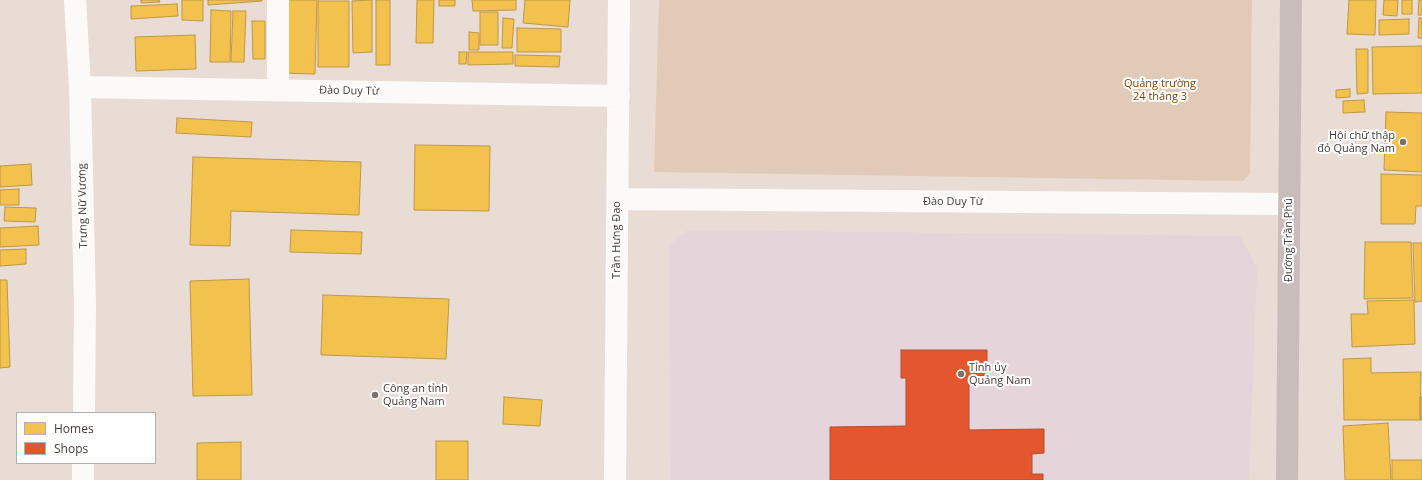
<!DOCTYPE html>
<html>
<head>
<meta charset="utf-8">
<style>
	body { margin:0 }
	#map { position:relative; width:1422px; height:480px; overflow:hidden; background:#e8dcd4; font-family:"Open Sans",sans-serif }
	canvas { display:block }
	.legend { position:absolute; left:16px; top:412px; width:140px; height:52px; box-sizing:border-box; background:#fff; border:1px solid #b3b0ad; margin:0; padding:5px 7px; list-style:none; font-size:12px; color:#413933 }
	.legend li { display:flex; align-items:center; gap:8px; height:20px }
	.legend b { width:20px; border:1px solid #b3b0ad }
</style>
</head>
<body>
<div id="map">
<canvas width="1422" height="480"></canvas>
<ul class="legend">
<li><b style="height:11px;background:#f2c14e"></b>Homes</li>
<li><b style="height:11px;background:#e4572e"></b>Shops</li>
</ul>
</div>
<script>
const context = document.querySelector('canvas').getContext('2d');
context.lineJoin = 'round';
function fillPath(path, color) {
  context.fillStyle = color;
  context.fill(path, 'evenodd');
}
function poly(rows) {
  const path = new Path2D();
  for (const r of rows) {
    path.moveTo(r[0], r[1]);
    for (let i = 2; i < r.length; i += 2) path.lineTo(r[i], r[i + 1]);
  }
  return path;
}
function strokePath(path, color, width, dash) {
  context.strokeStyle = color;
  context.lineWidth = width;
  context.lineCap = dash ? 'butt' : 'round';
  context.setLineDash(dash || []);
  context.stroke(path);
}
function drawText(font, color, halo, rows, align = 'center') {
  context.font = font + ' "Open Sans",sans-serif';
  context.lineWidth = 4;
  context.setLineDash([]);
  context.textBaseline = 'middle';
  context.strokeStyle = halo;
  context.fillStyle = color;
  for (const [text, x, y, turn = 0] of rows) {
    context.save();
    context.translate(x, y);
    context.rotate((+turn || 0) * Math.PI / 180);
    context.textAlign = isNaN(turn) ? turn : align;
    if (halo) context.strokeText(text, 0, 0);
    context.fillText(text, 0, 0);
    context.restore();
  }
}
const commercial = poly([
	[688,230,1240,236,1257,268,1249,480,670,480,669,245]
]);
const green = poly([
	[659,0,1252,0,1250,174,1243,181,654,172]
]);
const homes = poly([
	[141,0,159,0,160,2,141,3,141,0],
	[182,0,203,0,203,21,182,20,182,0],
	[208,0,262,0,262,1,208,5,208,0],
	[281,0,317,0,315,74,278,73,281,0],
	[372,0,372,52,353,53,352,1,372,0],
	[376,0,390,0,390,65,376,65,376,0],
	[417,0,434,0,433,43,416,43,417,0],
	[439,0,455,0,455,6,439,6,439,0],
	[472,0,516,0,516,10,473,11,472,0],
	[525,0,570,0,568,27,523,23,525,0],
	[1349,0,1376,0,1375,35,1347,34,1349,0],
	[1384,0,1398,0,1397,16,1383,15,1384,0],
	[1402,0,1412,0,1412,14,1402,14,1402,0],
	[1419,0,1422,0,1422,15,1418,15,1419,0],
	[318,1,349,1,349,67,318,67,318,1],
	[177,4,178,16,131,19,131,6,177,4],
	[211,10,231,11,230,62,210,62,211,10],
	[233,11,246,11,244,62,231,62,233,11],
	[480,12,498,12,498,45,480,45,480,12],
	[503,18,514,19,512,48,502,48,503,18],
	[1419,18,1422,18,1422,38,1418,38,1419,18],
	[1409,19,1409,34,1379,35,1379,20,1409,19],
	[252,21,265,21,265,59,253,59,252,21],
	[517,28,561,29,561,52,517,52,517,28],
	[469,32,479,33,479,50,469,50,469,32],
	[195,35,196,69,136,71,135,37,195,35],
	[1422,46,1422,93,1373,94,1372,47,1422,46],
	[1356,49,1368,49,1368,93,1357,94,1356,49],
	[459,52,467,52,466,64,459,64,459,52],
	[468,52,513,52,513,64,468,65,468,52],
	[515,55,560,56,559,67,515,66,515,55],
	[1350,89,1350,97,1336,98,1336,90,1350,89],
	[1364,100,1365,112,1343,113,1343,101,1364,100],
	[1386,112,1422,113,1422,172,1384,170,1386,112],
	[177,118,252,122,251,137,176,133,177,118],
	[415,145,490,146,489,211,414,210,415,145],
	[193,157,361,162,359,215,231,211,230,246,190,245,193,157],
	[31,164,32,185,0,187,0,166,31,164],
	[1381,174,1422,175,1422,206,1416,206,1415,224,1381,224,1381,174],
	[19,189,19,205,0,205,0,190,19,189],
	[5,207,36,208,35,222,4,221,5,207],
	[38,226,39,245,0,247,0,228,38,226],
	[291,230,362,232,361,254,290,252,291,230],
	[1365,242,1411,242,1413,298,1364,299,1365,242],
	[1413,243,1422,243,1422,301,1415,302,1413,243],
	[26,249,26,264,0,266,0,250,26,249],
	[249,279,252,395,193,396,190,281,249,279],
	[0,280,7,280,10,367,0,368,0,280],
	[323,295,449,299,446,359,321,355,323,295],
	[1414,300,1415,344,1352,347,1351,314,1368,314,1367,301,1414,300],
	[1371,358,1371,373,1421,372,1420,420,1344,420,1343,359,1371,358],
	[504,397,542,400,540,426,503,424,504,397],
	[1420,397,1422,397,1422,420,1420,420,1420,397],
	[1388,423,1391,480,1345,480,1343,426,1388,423],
	[436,441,468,441,468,480,436,480,436,441],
	[241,442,241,480,197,480,197,443,241,442],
	[1392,460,1422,460,1422,480,1392,480,1392,460]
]);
const shops = poly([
	[901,350,987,350,987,376,969,376,969,430,1044,429,1044,453,1032,454,1032,474,1043,474,1043,480,830,480,830,427,906,426,906,378,901,378,901,350]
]);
const minor = poly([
	[75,0,80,87,85,305,84,413],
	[278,0,278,90],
	[80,87,619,96],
	[618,199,1289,204],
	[83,480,83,463],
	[615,480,619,0]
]);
const major = poly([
	[1287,480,1291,0]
]);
const markers = [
	[1403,142,4,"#7b726b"],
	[961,374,4,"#7b726b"],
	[375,395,4,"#7b726b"]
];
const parkNames = [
	["Quảng trường",1160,84],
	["24 tháng 3",1160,97]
];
const streetNames = [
	["Đào Duy Từ",349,91,1],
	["Đào Duy Từ",953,202],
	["Trưng Nữ Vương",83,206,-91],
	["Trần Hưng Đạo",617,240,-90],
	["Đường Trần Phú",1289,240,-90]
];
const poiNames = [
	["Hội chữ thập",1395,136,"right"],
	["đỏ Quảng Nam",1395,149,"right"],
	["Tỉnh ủy",969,368],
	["Quảng Nam",969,381],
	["Công an tỉnh",383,389],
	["Quảng Nam",383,402]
];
fillPath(commercial, '#e5d5da');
fillPath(green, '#e2cab8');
fillPath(homes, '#f2c14e');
strokePath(homes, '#bd9846', 1);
fillPath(shops, '#e4572e');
strokePath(shops, '#b34e30', 1);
strokePath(minor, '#fcfaf9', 22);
strokePath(major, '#c8bdba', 22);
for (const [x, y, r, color] of markers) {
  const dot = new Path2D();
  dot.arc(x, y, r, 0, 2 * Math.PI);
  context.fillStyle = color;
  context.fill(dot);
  strokePath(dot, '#fff', 1.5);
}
drawText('11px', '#7c4407', '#fff', parkNames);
drawText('11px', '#413933', '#fff', streetNames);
drawText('11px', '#413933', '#fff', poiNames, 'left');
</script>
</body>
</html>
